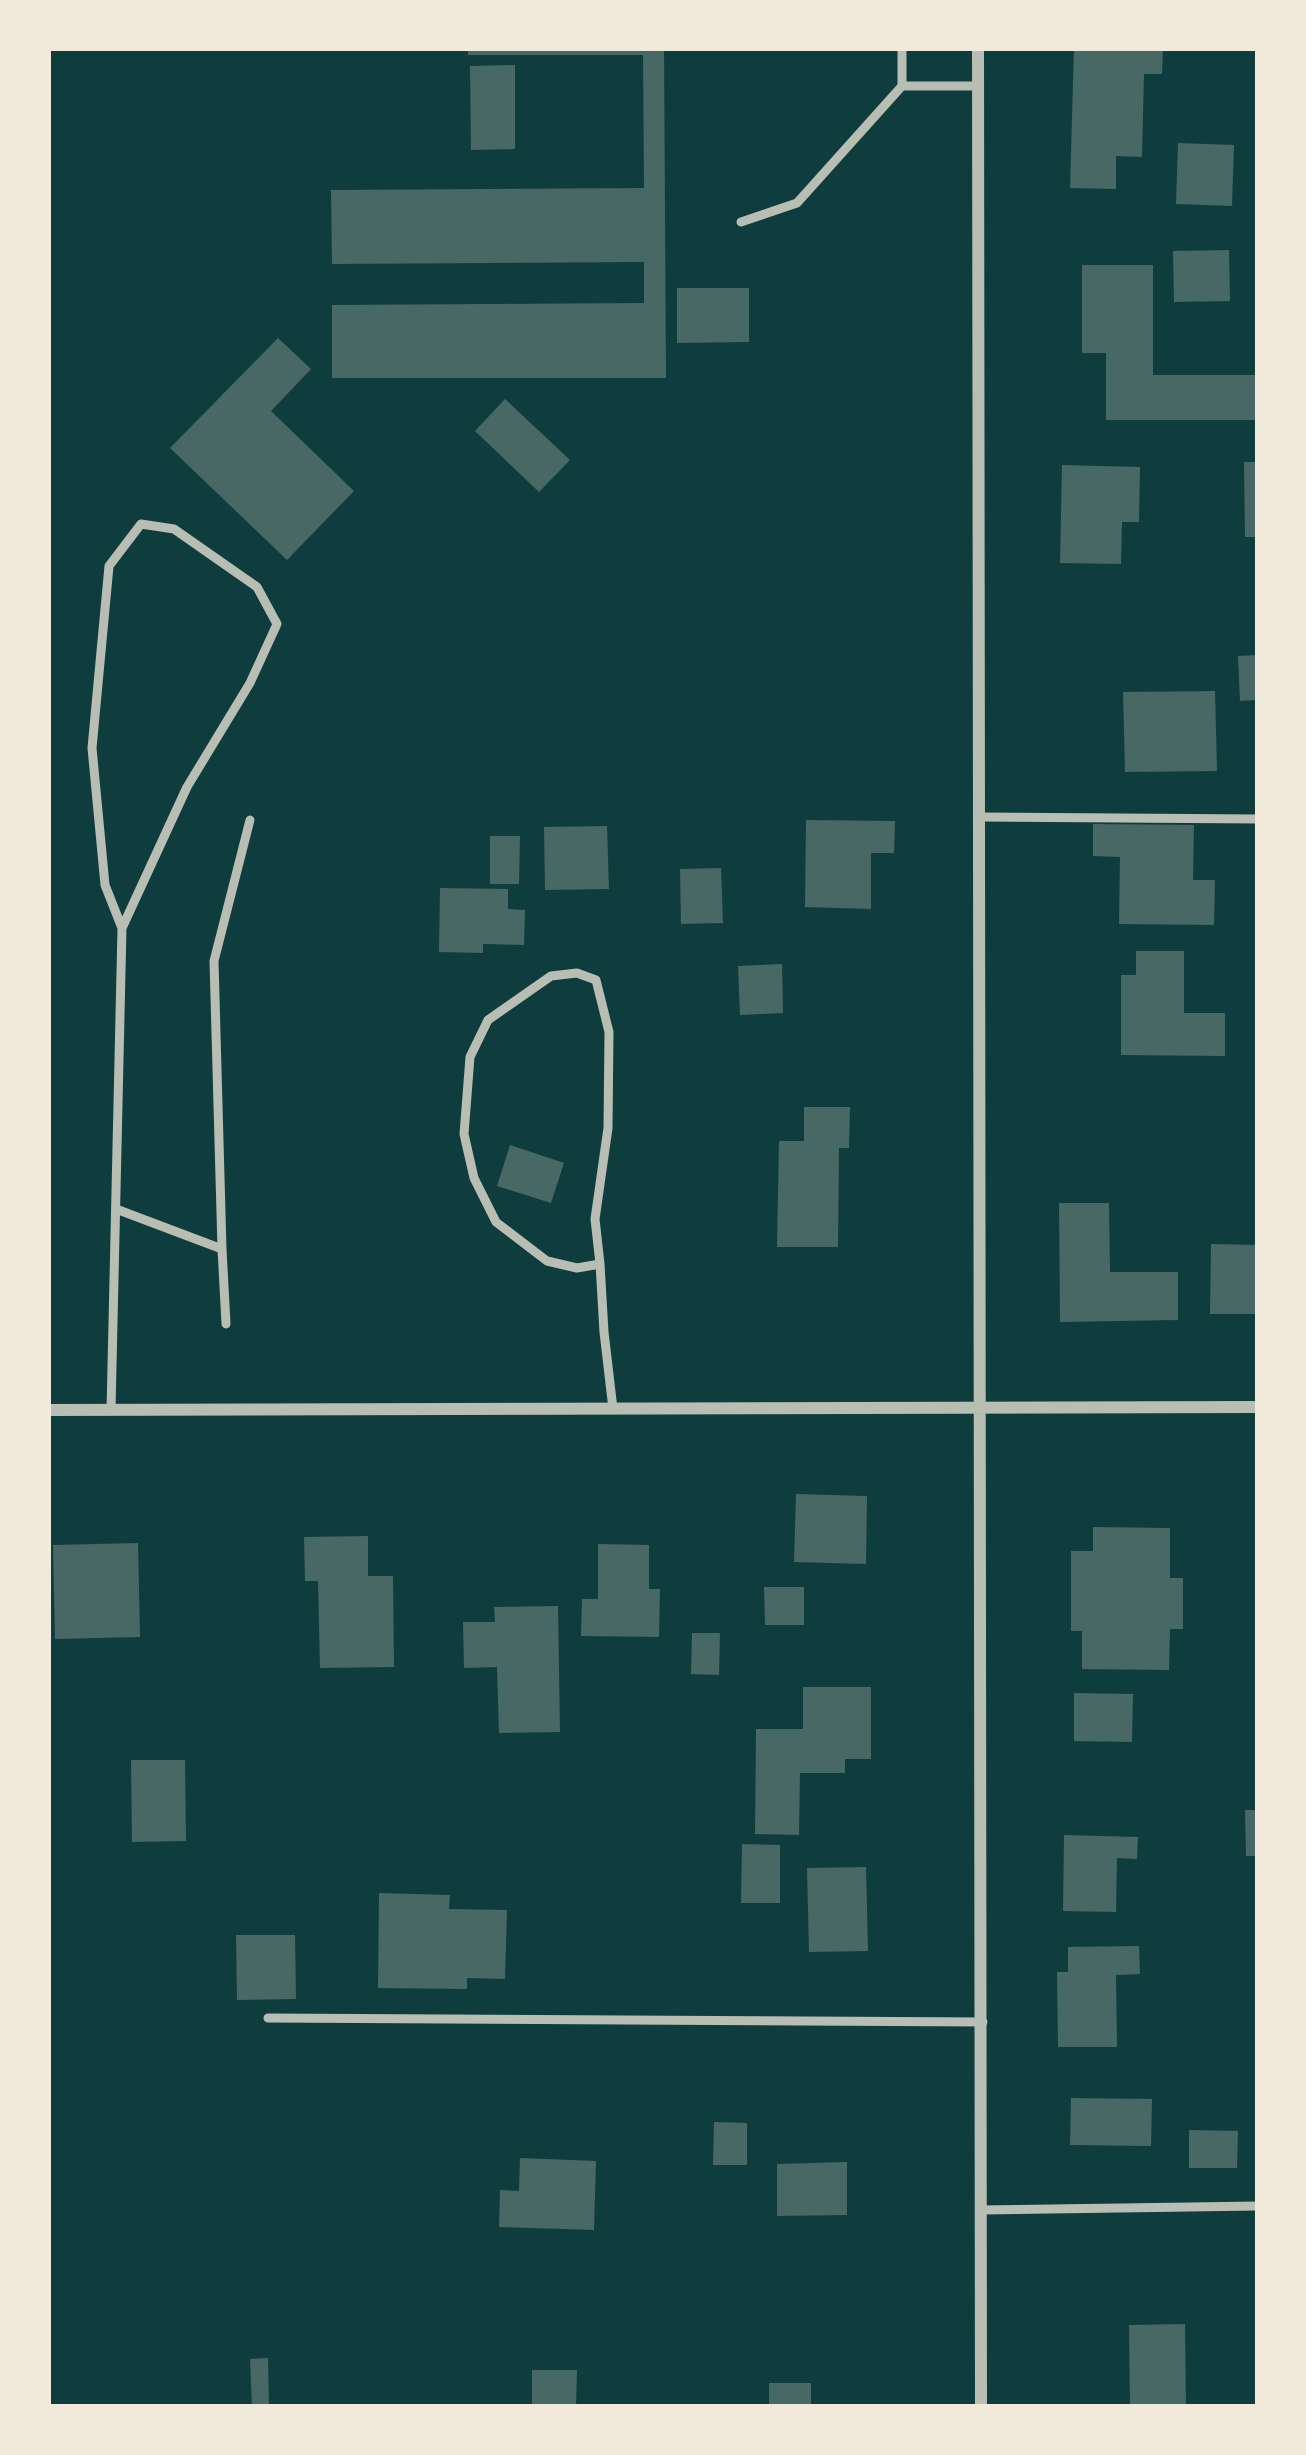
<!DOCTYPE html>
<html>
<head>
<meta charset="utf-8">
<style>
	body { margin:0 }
	#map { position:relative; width:1306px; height:2455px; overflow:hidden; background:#0f3d3e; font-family:"Source Serif 4",serif }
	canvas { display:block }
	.frame { position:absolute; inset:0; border:51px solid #f1e9da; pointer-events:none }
</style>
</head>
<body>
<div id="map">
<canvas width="1306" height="2455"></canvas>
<div class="frame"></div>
</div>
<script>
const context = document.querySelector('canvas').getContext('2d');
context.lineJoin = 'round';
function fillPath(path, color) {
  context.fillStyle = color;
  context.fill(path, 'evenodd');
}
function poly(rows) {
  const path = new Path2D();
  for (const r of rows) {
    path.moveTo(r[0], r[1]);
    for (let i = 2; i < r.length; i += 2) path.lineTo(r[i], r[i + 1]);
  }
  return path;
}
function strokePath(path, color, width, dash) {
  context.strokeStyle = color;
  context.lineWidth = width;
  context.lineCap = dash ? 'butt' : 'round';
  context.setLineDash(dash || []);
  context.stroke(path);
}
const building = poly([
	[468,48,664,48,666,378,332,378,332,305,644,303,644,262,332,264,331,190,644,188,643,55,468,55],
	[1074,48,1163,48,1162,74,1144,74,1142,157,1116,156,1116,189,1070,188],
	[515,65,515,149,471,150,470,66],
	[1178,143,1234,145,1232,206,1176,204],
	[1229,250,1230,301,1174,302,1173,251],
	[1082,265,1153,265,1153,375,1258,375,1258,420,1106,420,1106,353,1082,353],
	[677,288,749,288,749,342,677,343],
	[278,338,311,369,271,411,354,491,287,560,170,448],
	[505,399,570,460,539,492,475,431],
	[1244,462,1258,462,1258,537,1245,537],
	[1062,465,1140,467,1139,522,1122,522,1121,564,1060,563],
	[1258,655,1258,700,1240,701,1238,656],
	[1215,691,1217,771,1125,772,1123,692],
	[806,820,895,821,894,853,871,853,871,909,805,907],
	[1093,824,1194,825,1193,880,1215,880,1214,925,1119,924,1120,857,1093,856],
	[607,826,609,889,545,890,544,827],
	[490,836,520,836,519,884,490,884],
	[721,868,723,923,681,924,680,869],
	[440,888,508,889,508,909,525,910,524,945,483,944,483,953,439,952],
	[1136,951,1184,951,1184,1013,1225,1013,1225,1056,1121,1055,1121,975,1136,975],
	[782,964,783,1013,740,1015,738,966],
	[804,1107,850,1107,849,1148,839,1148,838,1247,777,1247,779,1141,804,1141],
	[510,1145,564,1163,551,1203,497,1186],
	[1059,1203,1109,1203,1110,1272,1178,1272,1178,1320,1060,1322],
	[1211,1244,1258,1245,1258,1314,1210,1314],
	[796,1494,867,1496,866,1564,794,1562],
	[1093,1527,1170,1528,1170,1578,1183,1578,1183,1629,1170,1629,1169,1670,1082,1669,1082,1631,1071,1631,1071,1551,1093,1551],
	[368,1536,368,1576,393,1576,394,1667,320,1668,318,1581,305,1581,304,1537],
	[138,1543,140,1637,55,1639,53,1545],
	[598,1544,649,1545,649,1589,660,1589,659,1637,581,1636,582,1599,598,1599],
	[764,1587,804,1587,804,1625,765,1625],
	[558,1606,560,1732,499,1733,497,1667,464,1668,463,1622,495,1622,494,1607],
	[692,1633,720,1633,719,1675,691,1674],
	[803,1687,871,1687,871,1759,845,1759,845,1773,800,1773,799,1835,755,1834,756,1729,803,1729],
	[1074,1693,1133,1694,1132,1742,1074,1741],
	[131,1760,185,1760,186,1841,132,1842],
	[1245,1810,1258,1810,1258,1856,1246,1856],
	[1064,1835,1138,1837,1137,1859,1117,1858,1116,1912,1063,1911],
	[742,1844,780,1845,780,1903,741,1903],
	[866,1867,868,1951,809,1952,807,1868],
	[379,1893,450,1895,449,1909,507,1910,505,1979,467,1978,467,1989,378,1988],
	[236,1935,295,1935,296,1999,237,2000],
	[1139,1946,1140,1974,1116,1975,1117,2047,1058,2047,1057,1972,1068,1972,1068,1947],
	[1071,2098,1152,2099,1151,2146,1070,2145],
	[714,2122,747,2123,747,2165,713,2165],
	[1189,2130,1238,2131,1237,2168,1189,2168],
	[520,2158,596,2161,594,2230,499,2227,500,2190,519,2191],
	[847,2162,847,2215,777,2216,777,2164],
	[1185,2324,1186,2407,1130,2407,1129,2325],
	[268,2358,269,2407,252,2407,250,2359],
	[532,2370,577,2370,576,2407,532,2407],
	[769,2383,811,2383,811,2407,769,2407]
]);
const service = poly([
	[902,86,979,86],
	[741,222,797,203,902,86,902,48],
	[981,817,1258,819],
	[116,1209,222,1249,226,1324],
	[222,1249,214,961,250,820],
	[600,1264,577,1268,547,1261,496,1222,474,1178,464,1134,470,1057,488,1020,551,976,577,973,596,980,609,1032,608,1128,595,1219,600,1264,604,1332,613,1409],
	[111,1410,122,928,187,787,250,683,277,624,257,587,174,529,141,524,109,566,92,748,105,885,122,928],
	[268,2018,983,2022],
	[982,2210,1258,2206]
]);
const minor = poly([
	[978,48,981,2407],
	[48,1410,1258,1407]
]);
fillPath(building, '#486865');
strokePath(service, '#b8beb3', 9);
strokePath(minor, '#b8beb3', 12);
</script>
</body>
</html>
